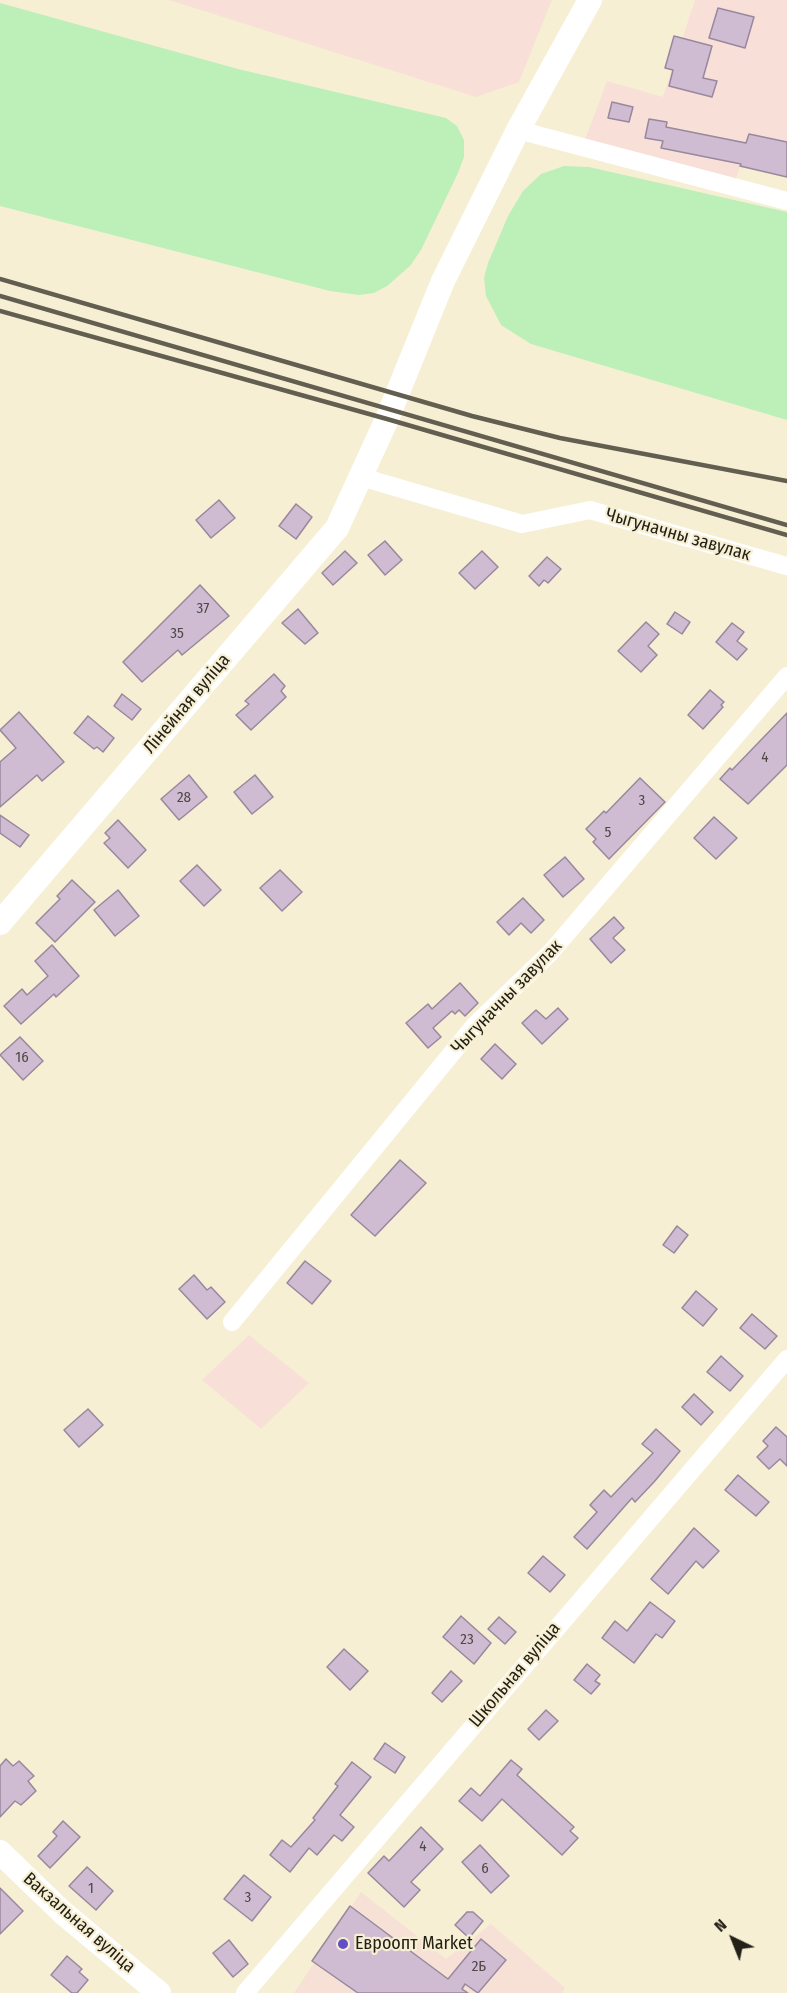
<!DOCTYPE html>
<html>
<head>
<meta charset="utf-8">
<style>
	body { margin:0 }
	#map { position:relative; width:787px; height:1993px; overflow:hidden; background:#f7efd4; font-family:"Fira Sans Condensed",sans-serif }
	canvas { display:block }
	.north { position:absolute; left:703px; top:1909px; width:60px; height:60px; -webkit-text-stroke:4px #f7efd4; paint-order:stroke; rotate:317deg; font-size:16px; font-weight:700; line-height:24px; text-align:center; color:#232117 }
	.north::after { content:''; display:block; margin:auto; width:21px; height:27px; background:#232117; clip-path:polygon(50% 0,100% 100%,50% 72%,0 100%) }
</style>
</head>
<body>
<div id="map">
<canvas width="787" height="1993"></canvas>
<div class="north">N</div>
</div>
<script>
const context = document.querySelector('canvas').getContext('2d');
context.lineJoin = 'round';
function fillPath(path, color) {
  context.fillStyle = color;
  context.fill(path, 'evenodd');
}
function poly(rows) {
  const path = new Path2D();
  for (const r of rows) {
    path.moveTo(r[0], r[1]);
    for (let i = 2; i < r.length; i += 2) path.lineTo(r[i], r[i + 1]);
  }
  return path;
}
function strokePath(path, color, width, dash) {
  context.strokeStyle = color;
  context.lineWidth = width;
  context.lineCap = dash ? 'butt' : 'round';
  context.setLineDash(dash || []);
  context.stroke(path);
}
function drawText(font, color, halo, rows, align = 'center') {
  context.font = font + ' "Fira Sans Condensed",sans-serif';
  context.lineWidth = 4.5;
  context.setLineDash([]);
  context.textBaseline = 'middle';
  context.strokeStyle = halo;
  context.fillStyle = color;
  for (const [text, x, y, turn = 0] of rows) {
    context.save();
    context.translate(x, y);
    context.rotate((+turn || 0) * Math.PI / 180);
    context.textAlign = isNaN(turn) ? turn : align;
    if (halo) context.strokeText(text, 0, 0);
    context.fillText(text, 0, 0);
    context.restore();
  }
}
const commercial = poly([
	[361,1892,446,1959,491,1924,565,1988,562,1993,294,1993]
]);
const industrial = poly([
	[169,0,552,0,519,82,476,97],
	[695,0,787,0,787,177,740,167,735,181,584,142,607,81,663,97],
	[249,1335,309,1383,261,1429,202,1380]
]);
const green = poly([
	[0,3,238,69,446,118,457,126,464,140,464,157,458,173,421,250,410,266,387,286,374,293,359,295,330,291,0,206],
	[564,166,589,167,787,212,787,420,531,344,501,325,486,296,484,278,488,263,508,216,523,191,541,174]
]);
const building = poly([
	[718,8,754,17,745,48,709,38,718,8],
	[674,36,712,46,703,78,717,81,712,97,669,86,673,70,665,68,674,36],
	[612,102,633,107,629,122,608,118,612,102],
	[649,119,667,122,666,127,746,143,749,134,787,142,787,177,740,166,741,164,661,148,663,141,645,138,649,119],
	[219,500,235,518,211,538,196,520,219,500],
	[296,504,312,517,296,539,279,526,296,504],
	[385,541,402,560,385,575,368,555,385,541],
	[345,551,357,563,333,585,322,573,345,551],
	[482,551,498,567,475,589,459,573,482,551],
	[547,557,561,569,548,583,544,580,539,586,529,576,547,557],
	[200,585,229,616,182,655,178,650,142,682,123,662,200,585],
	[298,609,318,633,305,644,282,623,298,609],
	[675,612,690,622,682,634,667,624,675,612],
	[646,622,659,634,648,646,657,655,641,672,618,651,646,622],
	[732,623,744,632,737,641,747,649,737,660,716,642,732,623],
	[274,674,285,686,281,691,286,697,251,730,236,715,249,704,245,701,274,674],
	[710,690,724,702,721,705,723,707,703,729,688,715,710,690],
	[122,694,141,709,132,720,114,706,122,694],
	[19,712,64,762,42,781,37,775,0,807,0,762,16,748,0,730,19,712],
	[787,713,787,765,748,804,720,779,730,768,732,770,787,713],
	[88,716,114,738,103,752,97,747,94,749,74,733,88,716],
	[189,775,207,797,179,820,161,799,189,775],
	[255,775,273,797,252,814,234,792,255,775],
	[640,778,665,802,609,859,593,842,596,839,586,829,604,811,606,813,640,778],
	[0,815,29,835,20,847,0,833,0,815],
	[714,817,737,838,716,859,694,838,714,817],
	[118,820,146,850,128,868,104,843,110,838,105,833,118,820],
	[565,857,584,879,563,897,544,875,565,857],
	[197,865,221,890,204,906,180,881,197,865],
	[280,870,302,892,282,911,260,888,280,870],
	[72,880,95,902,55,942,36,923,60,899,57,896,72,880],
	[118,890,139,916,115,936,94,910,118,890],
	[523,898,544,920,531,933,521,923,509,935,497,922,523,898],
	[614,917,624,928,613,938,625,950,611,963,590,939,614,917],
	[52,945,79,976,56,997,54,994,21,1024,4,1006,22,989,27,995,48,976,35,961,52,945],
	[460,983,478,1003,465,1016,459,1010,455,1014,452,1011,433,1028,441,1037,428,1048,406,1023,428,1004,432,1009,460,983],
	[558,1008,568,1019,542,1044,522,1023,536,1010,546,1019,558,1008],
	[20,1037,43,1061,23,1080,0,1055,20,1037],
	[495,1044,516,1064,502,1079,481,1059,495,1044],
	[400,1160,426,1183,375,1236,351,1215,400,1160],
	[677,1226,688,1235,674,1253,663,1245,677,1226],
	[305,1261,331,1281,312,1304,287,1283,305,1261],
	[194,1275,207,1290,211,1287,225,1302,207,1319,179,1289,194,1275],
	[696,1291,717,1309,703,1326,682,1308,696,1291],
	[752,1314,777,1336,765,1349,740,1328,752,1314],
	[721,1356,743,1376,730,1391,707,1372,721,1356],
	[694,1394,713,1412,701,1425,682,1407,694,1394],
	[88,1409,103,1425,79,1447,64,1430,88,1409],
	[776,1427,787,1437,787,1466,780,1459,769,1469,757,1457,768,1446,763,1441,776,1427],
	[656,1429,680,1451,654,1482,635,1502,632,1498,587,1549,574,1537,597,1512,590,1505,604,1490,611,1497,653,1453,642,1444,656,1429],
	[738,1475,769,1502,756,1516,725,1490,738,1475],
	[694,1528,719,1551,703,1568,696,1561,668,1594,651,1579,694,1528],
	[543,1556,565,1575,550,1592,528,1573,543,1556],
	[650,1602,675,1621,662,1638,656,1634,634,1663,602,1638,615,1621,627,1631,650,1602],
	[461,1616,491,1643,474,1664,443,1637,461,1616],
	[499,1617,516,1632,505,1644,488,1629,499,1617],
	[344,1649,368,1671,350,1690,327,1667,344,1649],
	[587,1664,600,1675,595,1681,600,1684,591,1694,574,1680,587,1664],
	[451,1671,462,1681,442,1702,432,1693,451,1671],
	[546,1710,558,1721,539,1740,528,1729,546,1710],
	[385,1743,405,1757,395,1773,374,1759,385,1743],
	[6,1759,13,1766,19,1761,34,1776,28,1781,36,1791,21,1805,15,1801,0,1817,0,1766,6,1759],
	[511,1760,522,1769,517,1775,574,1827,570,1831,578,1838,562,1855,502,1799,482,1821,459,1801,471,1788,480,1796,511,1760],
	[352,1762,371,1777,340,1815,354,1827,342,1841,334,1835,317,1855,309,1848,290,1872,270,1855,282,1840,291,1847,315,1820,313,1818,338,1786,335,1784,352,1762],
	[63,1821,80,1837,50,1868,38,1856,57,1836,53,1832,63,1821],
	[421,1827,443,1849,411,1882,420,1890,404,1907,368,1873,384,1856,389,1861,421,1827],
	[480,1845,509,1876,491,1893,462,1862,480,1845],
	[87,1867,113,1891,96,1910,69,1886,87,1867],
	[244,1875,271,1897,252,1921,224,1899,244,1875],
	[0,1888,23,1911,0,1934,0,1888],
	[350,1906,448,1979,481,1939,506,1960,478,1993,465,1984,462,1989,468,1993,358,1993,312,1961,350,1906],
	[467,1912,473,1912,483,1921,469,1938,455,1925,467,1912],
	[229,1940,248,1964,233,1977,213,1953,229,1940],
	[67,1956,82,1969,79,1972,88,1980,77,1993,72,1993,51,1975,67,1956]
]);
const minor = poly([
	[518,130,787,201],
	[361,477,522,524,590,510,787,566],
	[232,1322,475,1025,550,953,787,676],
	[245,1993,787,1359]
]);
const tertiary = poly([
	[0,923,337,528,387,419,443,281,518,130,590,0],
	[0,1852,62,1912,159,1993]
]);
const rail = poly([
	[0,279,472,416,560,438,787,481],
	[0,296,787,525],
	[0,311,387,419,787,535]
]);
const markers = [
	[343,1944,6,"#634ec7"]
];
const numberNames = [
	["37",203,609],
	["35",177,634],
	["4",765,758],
	["28",184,798],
	["3",642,801],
	["5",608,833],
	["16",22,1058],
	["23",467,1640],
	["4",423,1847],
	["6",485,1869],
	["1",91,1889],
	["3",248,1898],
	["2Б",479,1967]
];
const streetNames = [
	["Чыгуначны завулак",678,535,16],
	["Лінейная вуліца",187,704,-50],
	["Чыгуначны завулак",507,997,-46],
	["Школьная вуліца",515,1675,-50],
	["Вакзальная вуліца",79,1923,41]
];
const poiNames = [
	["Евроопт Market",355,1944]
];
fillPath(commercial, '#f7e0d5');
fillPath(industrial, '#f8dfd7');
fillPath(green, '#bdefb9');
fillPath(building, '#cfbcd3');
strokePath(building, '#99889d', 1.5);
strokePath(minor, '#fff', 18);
strokePath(tertiary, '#fff', 24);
strokePath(rail, '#635f50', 4.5);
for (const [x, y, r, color] of markers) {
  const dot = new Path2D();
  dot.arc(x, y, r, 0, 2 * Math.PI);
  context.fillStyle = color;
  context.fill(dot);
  strokePath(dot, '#f7efd4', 2);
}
drawText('15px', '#4e4846', null, numberNames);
drawText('18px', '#232117', '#f7efd4', streetNames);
drawText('18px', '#232117', '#f7efd4', poiNames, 'left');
</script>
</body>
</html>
